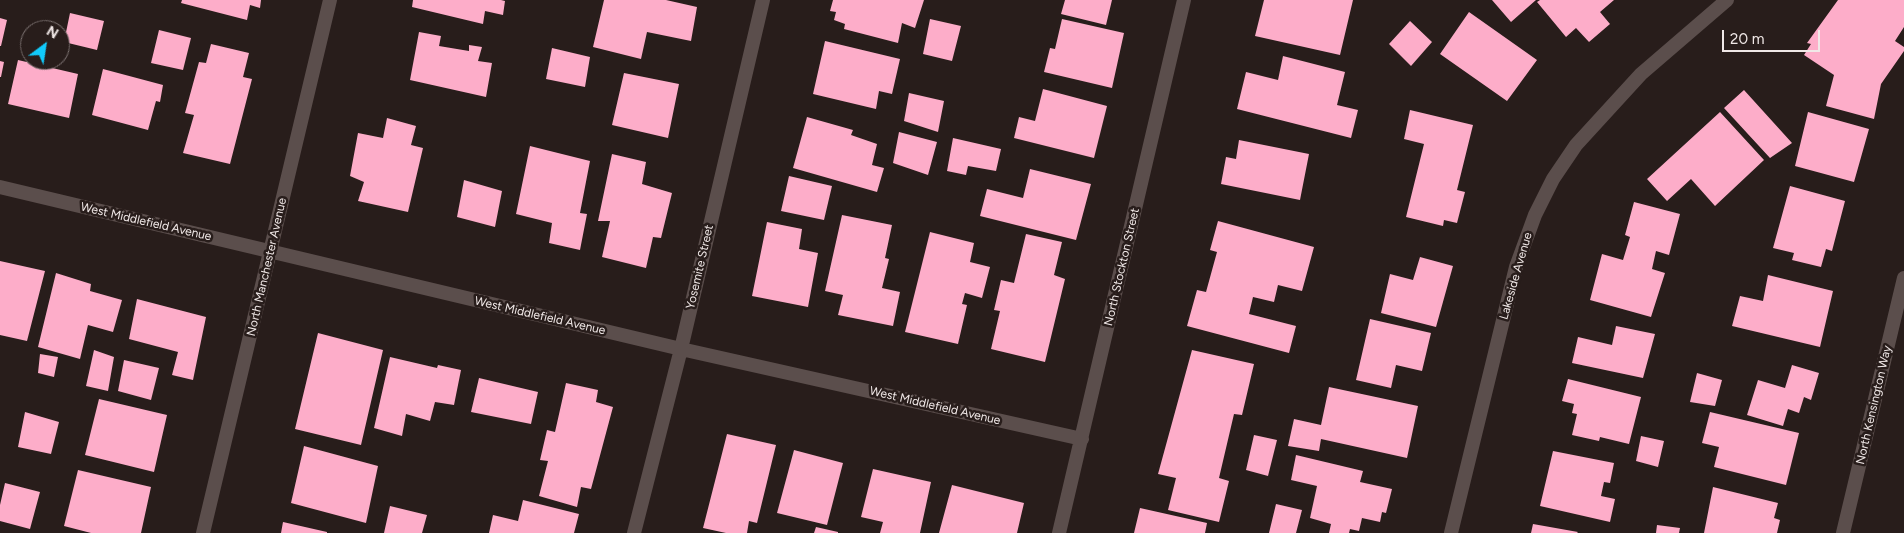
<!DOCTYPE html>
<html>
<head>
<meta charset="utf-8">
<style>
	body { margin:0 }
	#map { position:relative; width:1904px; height:533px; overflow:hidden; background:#281d1b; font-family:Figtree,sans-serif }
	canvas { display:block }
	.north { position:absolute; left:20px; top:20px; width:50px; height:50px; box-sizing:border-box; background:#281d1b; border:1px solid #786e6d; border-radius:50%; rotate:31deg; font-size:14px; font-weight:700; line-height:20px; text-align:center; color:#f0e8e7 }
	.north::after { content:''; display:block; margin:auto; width:18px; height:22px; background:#11cafb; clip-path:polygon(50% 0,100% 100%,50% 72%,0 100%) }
	.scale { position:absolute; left:1722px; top:30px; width:98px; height:22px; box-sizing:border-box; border:2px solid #f0e8e7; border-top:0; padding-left:6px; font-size:15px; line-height:18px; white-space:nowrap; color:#f0e8e7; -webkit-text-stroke:4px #281d1b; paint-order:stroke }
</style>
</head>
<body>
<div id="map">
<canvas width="1904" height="533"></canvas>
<div class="north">N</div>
<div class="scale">20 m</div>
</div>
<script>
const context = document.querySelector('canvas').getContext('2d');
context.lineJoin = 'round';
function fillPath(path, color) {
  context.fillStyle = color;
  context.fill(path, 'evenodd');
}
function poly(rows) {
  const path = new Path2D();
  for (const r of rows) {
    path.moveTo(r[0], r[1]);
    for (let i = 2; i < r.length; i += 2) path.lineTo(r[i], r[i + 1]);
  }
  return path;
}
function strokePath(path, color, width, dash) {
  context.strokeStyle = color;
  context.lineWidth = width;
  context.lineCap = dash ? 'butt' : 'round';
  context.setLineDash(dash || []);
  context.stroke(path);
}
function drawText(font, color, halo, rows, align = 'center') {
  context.font = font + ' Figtree,sans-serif';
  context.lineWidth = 5;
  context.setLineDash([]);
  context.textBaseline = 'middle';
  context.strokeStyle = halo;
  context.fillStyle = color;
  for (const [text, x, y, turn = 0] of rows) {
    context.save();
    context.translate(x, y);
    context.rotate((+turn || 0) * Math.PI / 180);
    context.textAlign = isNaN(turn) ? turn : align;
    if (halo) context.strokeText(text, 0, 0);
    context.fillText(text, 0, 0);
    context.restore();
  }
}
const building = poly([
	[182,0,261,0,260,8,250,5,247,20,181,3],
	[413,0,501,0,505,1,503,15,485,11,483,24,412,7],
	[604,0,666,0,697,7,691,41,647,32,641,59,593,47],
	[833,0,924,0,915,28,902,23,898,43,844,29,845,24,834,20,836,12,830,11],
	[1065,0,1112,0,1106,25,1061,14],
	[1264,0,1353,0,1340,55,1255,36],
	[1492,0,1536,0,1511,22],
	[1540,0,1614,0,1600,12,1610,24,1589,42,1576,28,1566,37,1537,2],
	[1838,0,1904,0,1904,27,1895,41,1904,47,1904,51,1881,84,1874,119,1826,106,1834,75,1804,55,1811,44,1807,43],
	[1469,12,1537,60,1507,101,1440,54],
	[70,13,104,21,97,50,64,42],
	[0,18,7,20,1,46,0,46],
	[930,19,961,26,952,61,923,54],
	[1062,19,1124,33,1112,88,1044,72,1050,48,1055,49],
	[1410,21,1432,42,1411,66,1389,44],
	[159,30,191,38,183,70,151,63],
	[419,32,441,36,439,46,469,51,469,45,482,47,478,61,492,63,486,97,410,80],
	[825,41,900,59,892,94,879,91,876,109,813,94],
	[211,44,249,53,243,77,252,79,230,164,183,153,194,115,185,113,199,62,206,63],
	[552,48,590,57,585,87,546,79],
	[1283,56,1345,72,1337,105,1358,110,1351,138,1237,109,1246,72,1278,80],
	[18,60,78,74,69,118,8,104],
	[0,61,4,62,1,77,0,77],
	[103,69,163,85,160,102,156,101,148,130,92,115],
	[624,73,679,84,668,138,612,125],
	[1043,89,1107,106,1094,158,1014,138,1019,117,1035,121],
	[1744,90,1792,143,1770,158,1724,108],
	[909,93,944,101,938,132,904,121],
	[1410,110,1473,125,1457,190,1465,192,1457,223,1444,220,1443,226,1406,217,1424,144,1404,139],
	[1720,112,1764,160,1715,206,1691,179,1667,201,1647,179],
	[1808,112,1869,129,1854,182,1795,166],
	[807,117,853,130,851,135,877,144,872,165,884,168,877,192,793,168],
	[387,118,416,126,411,145,423,148,408,212,358,201,364,182,350,176,358,133,383,138],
	[899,132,937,142,928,175,893,163],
	[953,138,1001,149,996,171,968,166,966,175,947,171],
	[1239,140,1309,154,1300,200,1221,184,1226,157,1236,159],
	[530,146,590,161,580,213,587,214,580,250,549,243,552,223,516,214],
	[612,154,646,162,642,184,672,193,661,238,653,237,646,268,602,257,610,221,598,221],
	[1030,169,1091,184,1076,240,980,216,987,189,1023,198],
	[789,176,832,186,824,220,781,211],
	[464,180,502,191,495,227,457,217],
	[1790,186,1845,201,1832,251,1826,249,1821,267,1792,260,1794,253,1773,248],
	[1634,202,1680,214,1669,255,1656,251,1652,269,1665,273,1651,317,1590,300,1602,254,1623,260,1630,237,1625,235],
	[842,215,892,225,885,258,889,259,882,288,900,292,893,326,838,315,843,295,825,291],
	[1218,221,1314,247,1302,291,1278,285,1274,302,1253,297,1249,314,1296,326,1289,353,1187,326,1197,290,1206,292,1217,252,1210,250],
	[767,222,802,229,799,249,818,253,808,307,752,296],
	[930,232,974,243,970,262,990,267,982,298,965,293,962,304,967,305,958,344,905,332],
	[1026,234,1062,242,1054,275,1065,279,1045,362,991,349,1000,311,994,310,1001,280,1014,283],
	[1420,257,1453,266,1436,327,1381,313,1390,274,1413,280],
	[0,261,45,271,27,341,0,335],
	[56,273,91,284,90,291,122,300,113,332,88,325,80,359,38,347],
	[1768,275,1833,291,1820,347,1732,326,1740,296,1763,301],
	[137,299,206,317,193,380,172,375,178,352,129,339],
	[1370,319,1431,333,1422,371,1396,365,1391,388,1356,380],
	[1616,326,1655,334,1643,378,1572,363,1578,337,1612,345],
	[318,333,383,350,361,445,295,429],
	[94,350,114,357,108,391,86,386],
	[1192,350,1254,364,1242,415,1234,414,1219,478,1229,481,1219,522,1168,510,1176,478,1158,474],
	[40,354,58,357,54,377,38,373],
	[390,357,437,368,438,365,461,370,454,405,435,402,430,421,406,414,402,436,374,428],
	[124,360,159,368,151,400,118,391],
	[1792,365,1819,373,1811,400,1804,397,1799,413,1788,409,1783,426,1747,415,1758,380,1785,388],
	[1697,373,1722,380,1715,406,1690,402],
	[479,378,538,392,531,424,471,412],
	[1568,379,1641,397,1629,444,1600,437,1599,441,1572,435,1577,414,1572,413,1574,404,1562,401],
	[566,383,598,390,596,402,613,407,591,489,581,487,577,507,539,496,548,461,540,460,547,430,555,432],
	[1329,387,1418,406,1407,458,1321,439,1319,451,1288,446,1294,419,1321,425],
	[99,399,167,415,154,472,85,455],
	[25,412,59,422,51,454,18,447],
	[1710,412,1799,433,1786,485,1714,467,1719,447,1702,443],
	[727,434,776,445,757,523,749,521,747,533,726,533,703,528],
	[1254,435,1277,440,1268,476,1246,470],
	[1641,436,1664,441,1658,467,1636,461],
	[304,446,378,466,366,523,291,503],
	[794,450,843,463,827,525,777,513],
	[1553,451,1614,463,1610,483,1604,482,1601,496,1615,499,1610,522,1540,506],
	[1296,455,1363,471,1360,482,1392,489,1386,513,1382,512,1380,522,1362,518,1359,531,1350,529,1349,533,1329,533,1331,524,1310,518,1317,486,1291,480],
	[873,469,931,482,920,533,880,533,883,522,861,517],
	[78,470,151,487,141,533,91,533,64,526],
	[5,483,40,492,30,529,0,521,0,505],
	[952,485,1024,503,1017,533,939,533],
	[1713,487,1778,503,1774,518,1780,520,1777,533,1704,533],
	[523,500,579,514,574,533,489,533,493,515,518,521],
	[1276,504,1302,510,1296,533,1269,533],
	[390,506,427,515,422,533,384,533],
	[1140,508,1207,523,1205,533,1134,533],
	[283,522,327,532,327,533,281,533],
	[1533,524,1578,532,1577,533,1531,533],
	[1657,525,1680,528,1679,533,1656,533],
	[816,527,838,532,838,533,814,533]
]);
const minor = poly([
	[0,187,681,349,1082,439],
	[203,533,330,0],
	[634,533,681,349,763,0],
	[1059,533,1184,0],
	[1451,533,1516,267,1535,215,1553,179,1576,145,1641,74,1727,0],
	[1843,533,1904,278]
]);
const streetNames = [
	["West Middlefield Avenue",146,222,13],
	["North Manchester Avenue",267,267,-77],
	["Yosemite Street",700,267,-77],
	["North Stockton Street",1122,267,-77],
	["Lakeside Avenue",1516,276,-74],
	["West Middlefield Avenue",540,316,13],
	["North Kensington Way",1874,405,-77],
	["West Middlefield Avenue",935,406,13]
];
fillPath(building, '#fdadc9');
strokePath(minor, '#5b4e4c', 14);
drawText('12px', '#f0e8e7', '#281d1b', streetNames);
</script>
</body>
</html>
